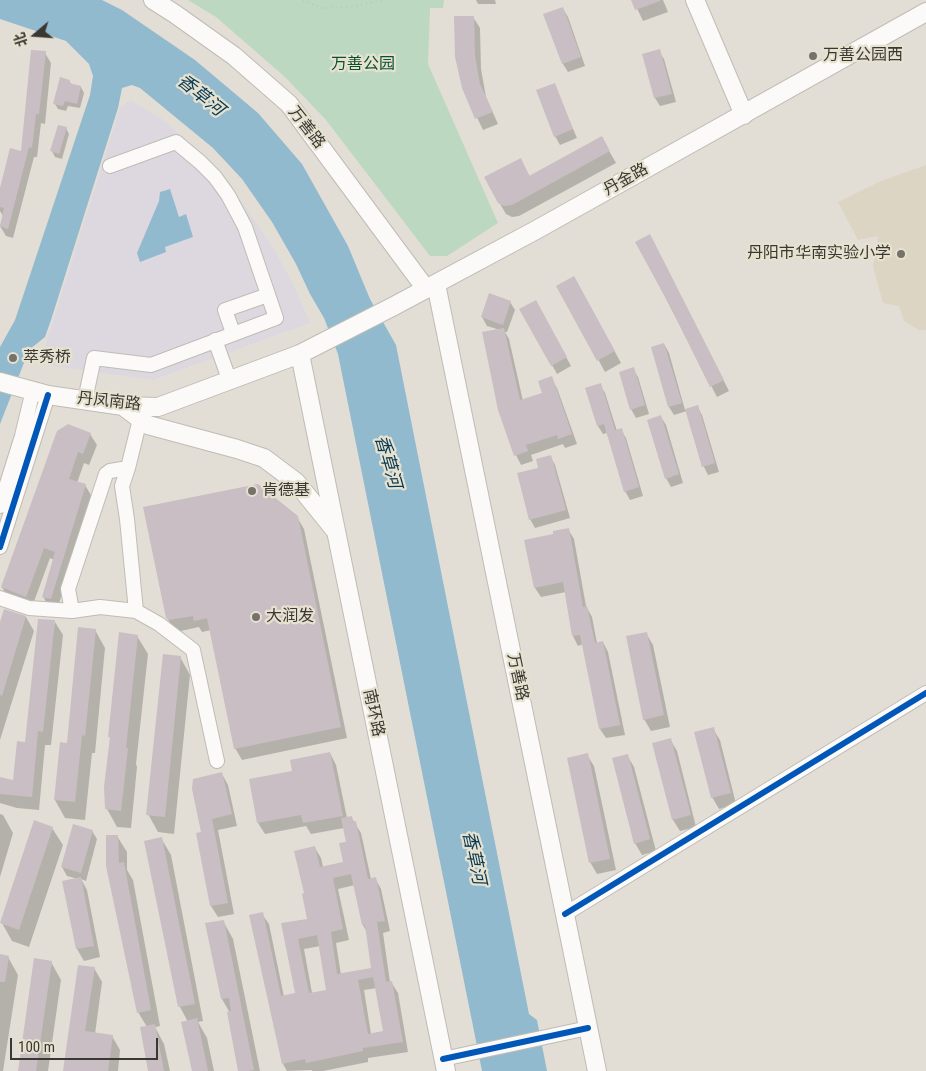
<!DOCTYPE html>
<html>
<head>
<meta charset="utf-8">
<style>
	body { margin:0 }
	#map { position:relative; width:926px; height:1071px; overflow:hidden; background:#e2ded5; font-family:"Roboto Condensed","Noto Sans SC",sans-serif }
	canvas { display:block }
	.north { position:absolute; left:10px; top:10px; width:50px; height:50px; -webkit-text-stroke:4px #e7e1d0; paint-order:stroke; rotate:252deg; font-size:14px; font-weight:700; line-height:20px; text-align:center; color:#3a3832 }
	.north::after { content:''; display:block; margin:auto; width:18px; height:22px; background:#3a3832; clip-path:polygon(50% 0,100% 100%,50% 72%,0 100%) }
	.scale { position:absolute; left:10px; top:1038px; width:148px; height:22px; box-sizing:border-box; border:2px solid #3a3832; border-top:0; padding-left:6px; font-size:15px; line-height:18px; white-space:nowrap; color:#3a3832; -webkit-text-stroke:4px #e7e1d0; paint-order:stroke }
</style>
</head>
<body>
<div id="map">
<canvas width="926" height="1071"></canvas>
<div class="north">北</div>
<div class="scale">100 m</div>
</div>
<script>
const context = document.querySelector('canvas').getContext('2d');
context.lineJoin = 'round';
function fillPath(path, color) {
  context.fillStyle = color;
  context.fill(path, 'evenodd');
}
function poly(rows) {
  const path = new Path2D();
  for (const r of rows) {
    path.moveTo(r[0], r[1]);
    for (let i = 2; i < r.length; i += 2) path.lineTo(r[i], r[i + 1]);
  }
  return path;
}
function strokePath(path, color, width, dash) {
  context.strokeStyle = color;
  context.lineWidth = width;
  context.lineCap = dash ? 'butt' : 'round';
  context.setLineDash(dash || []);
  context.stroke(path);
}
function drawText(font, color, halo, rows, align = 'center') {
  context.font = font + ' "Roboto Condensed","Noto Sans SC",sans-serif';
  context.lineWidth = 4.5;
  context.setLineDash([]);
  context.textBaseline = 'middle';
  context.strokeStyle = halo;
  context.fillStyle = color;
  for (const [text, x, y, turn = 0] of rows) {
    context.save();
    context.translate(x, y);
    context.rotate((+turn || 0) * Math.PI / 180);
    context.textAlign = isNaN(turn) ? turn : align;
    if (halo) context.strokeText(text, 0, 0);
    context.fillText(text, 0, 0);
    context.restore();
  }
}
const commercial = poly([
	[132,101,165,121,223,178,247,209,275,251,295,288,310,323,153,380,47,365,49,356,43,353,120,108,127,102]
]);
const built = poly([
	[926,165,926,330,919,330,904,321,899,306,883,303,873,267,878,236,858,240,838,202,881,181]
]);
const green = poly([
	[188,0,444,0,443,8,430,8,428,64,498,223,447,256,430,256,326,120,285,77,216,17]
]);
const water = poly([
	[0,0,102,0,122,10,195,60,258,113,302,164,348,246,370,299,396,345,529,1014,537,1020,547,1071,482,1071,338,354,324,318,310,294,296,264,272,222,242,179,213,148,140,88,132,85,122,88,118,108,51,320,45,337,29,350,0,424,0,347,15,320,90,95,93,76,89,64,66,41,0,19],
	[170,189,179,217,186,214,193,237,165,247,166,252,140,262,137,253,159,201,160,192]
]);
const shadow = poly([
	[476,0,495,0,496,4,478,4],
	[633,0,663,0,668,12,643,21],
	[563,9,568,17,585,66,568,72,563,64,545,15],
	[473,17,480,28,481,69,486,97,498,124,483,130,463,88],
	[659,51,664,59,676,102,660,106,655,98,643,55],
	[45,53,51,63,45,124,41,123,37,157,34,157,13,238,6,236,0,226,3,216,0,211,0,192,22,152],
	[69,81,72,85,81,87,84,93,80,108,68,106,66,111,58,109,55,104],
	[554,85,577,138,560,145,555,136],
	[66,128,69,134,62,159,55,157,52,151],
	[601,137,616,163,519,216,512,217,506,214,499,202,521,160,530,177],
	[637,243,655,246,729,391,717,397],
	[574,277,621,363,605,372,558,286],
	[536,301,571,366,557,374,521,309],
	[510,302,515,310,507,332,505,332,509,339,523,401,544,394,551,378,557,388,577,444,565,448,563,444,531,455,533,461,521,465,516,455,500,330,487,326,482,317],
	[664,344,669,353,685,410,697,406,702,415,719,472,708,475,704,467,687,411,674,415,669,407,652,348],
	[633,369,638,377,649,414,636,418,631,409],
	[600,385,605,393,617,431,621,430,626,438,643,496,630,500,625,491,607,433,603,434,598,426],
	[661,417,666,425,683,483,671,487,666,478],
	[58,431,90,434,97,445,89,465,84,463,77,483,85,485,92,497,57,610,49,608,43,596,54,560,50,558,32,607,8,598,2,587],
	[550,456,555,465,570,518,535,528,530,519,539,469],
	[297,517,304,529,347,738,242,760,235,748,211,630,202,632,199,627,176,632,167,618],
	[568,529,574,539,586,606,592,617,597,643,603,642,608,652,625,735,606,738,600,729,583,644,578,646,573,636,566,592,541,597,535,588,555,535],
	[26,617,34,631,0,740,0,626],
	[55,622,63,635,51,745,45,745,39,810,17,808,0,803,0,778,14,782,26,743],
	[95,630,105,648,95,753,92,753,85,820,65,818,55,800],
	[646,633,653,645,670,727,651,731,644,719],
	[137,636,148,654,136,764,137,767,131,828,117,827,107,809,111,740,109,736],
	[180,657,190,675,174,834,158,832,148,814],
	[713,729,720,740,736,804,719,809,712,797],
	[670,739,677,751,696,827,680,831,673,820],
	[330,753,336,765,347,818,351,817,361,833,371,879,375,878,381,889,390,931,383,933,390,982,391,982,398,993,408,1052,368,1058,368,1062,323,1071,312,1071,312,1070,287,1071,283,1064,251,916,262,914,269,924,284,997,296,994,283,924,308,920,305,894,315,848,321,858,323,867,344,863,347,843,344,828,311,834,306,826,265,834,258,823,294,772],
	[355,885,363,925,367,932,373,969,341,975,336,943,349,940,338,889],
	[320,946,327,991,312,993,304,949],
	[377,988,384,1032,371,1034,364,990],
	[587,755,594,766,616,870,597,874,590,862],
	[627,755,634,767,656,851,642,855,635,843],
	[222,774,228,785,237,826,218,830,234,914,218,917,211,906,203,833],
	[0,814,3,815,13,833,0,877],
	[52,828,63,845,29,947,12,941,2,923],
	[92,831,97,839,86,881,81,879,87,890,100,957,84,961,77,949,64,882,78,879,67,876,62,867],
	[117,836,127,852,127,870,133,880,160,1026,155,1027,164,1044,170,1071,150,1071,147,1027,138,1012,108,866],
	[161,838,171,855,203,1021,198,1022,207,1038,214,1071,193,1071,188,1022,180,1007,146,841],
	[223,921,233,939,260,1071,240,1071,230,1013,222,999],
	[0,956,8,957,18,975,3,1071,0,1071],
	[51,962,61,980,48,1071,19,1071],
	[94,968,102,982,95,1034,112,1036,120,1050,118,1071,64,1071]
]);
const building = poly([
	[631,0,660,0,660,1,635,10],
	[563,7,581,57,562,64,543,14],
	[454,16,474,16,475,56,480,84,493,112,475,119,462,88,455,57],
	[660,49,672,94,654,98,642,54],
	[31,50,46,51,39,114,36,114,32,148,29,147,8,229,0,226,4,208,0,207,0,188,10,148,21,151],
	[60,77,70,80,69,83,81,86,77,104,65,101,63,106,53,104],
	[555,83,573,129,554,137,536,90],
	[58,125,67,127,59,154,50,151],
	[602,136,610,151,512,205,504,206,498,203,484,177,521,158,529,176],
	[650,234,724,380,710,387,669,304,635,242],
	[574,276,615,351,597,361,556,286],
	[489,293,511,301,503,325,481,317],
	[536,300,567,357,551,366,519,309],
	[504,328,520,400,542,393,538,381,552,376,572,434,558,439,557,435,526,445,528,451,514,456,498,410,482,332],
	[664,343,682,403,668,407,651,347],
	[634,367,645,405,630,410,619,372],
	[601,383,615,430,622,428,639,487,624,492,604,424,597,426,585,388],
	[698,405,715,463,702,467,685,409],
	[661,415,679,474,665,479,647,420],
	[68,424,91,433,83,454,78,452,69,479,86,484,51,599,42,597,55,552,44,548,26,597,1,587,57,431],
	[551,455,566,510,529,520,517,473,538,468,536,459],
	[258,484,298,516,341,727,234,749,207,618,194,621,193,616,169,620,166,618,143,507],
	[569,528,583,607,587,606,595,643,603,641,620,725,599,729,580,635,572,636,563,582,534,588,524,540,553,534,553,531],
	[4,609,26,616,2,696,0,695,0,622],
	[38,619,55,620,43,732,38,731,32,797,0,794,0,777,13,780,17,741,25,742],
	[78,627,96,629,85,736,82,735,75,802,54,800,60,742,67,743],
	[119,632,138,635,126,748,128,748,121,811,105,809,104,787,110,737,108,737],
	[647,632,664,715,643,720,626,636],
	[163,654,181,656,165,817,146,815],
	[714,727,731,793,711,798,694,732],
	[671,738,691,815,672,820,652,743],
	[330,752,343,816,303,823,301,815,257,823,249,779,292,771,290,760],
	[588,753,610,859,589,863,567,758],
	[628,754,650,839,634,844,612,758],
	[222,772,232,814,212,819,228,903,210,906,196,833,201,832,192,789,193,779],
	[352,816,353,822,356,821,368,879,376,877,385,921,377,922,386,982,392,981,403,1042,363,1048,363,1051,306,1063,305,1059,282,1064,249,915,263,912,281,996,295,993,281,923,307,919,302,894,304,893,294,851,315,846,320,867,343,862,339,843,346,842,341,818],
	[351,874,362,925,365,925,371,968,337,974,331,932,343,929,333,878],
	[317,935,326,990,309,993,298,939],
	[373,977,383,1031,368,1034,358,980],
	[34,820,53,827,19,930,0,923],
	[73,824,93,830,81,873,61,867],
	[106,835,118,835,119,863,124,862,151,1010,137,1013,106,866],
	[162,837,195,1004,178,1007,144,841],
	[81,877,94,946,76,949,62,881],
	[224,920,254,1070,247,1071,238,1071,227,1012,231,1011,229,998,221,999,205,923],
	[0,954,9,956,5,982,0,982],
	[34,958,52,961,36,1071,18,1071],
	[78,965,95,967,85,1031,113,1035,108,1071,63,1071],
	[197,1018,208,1071,192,1071,181,1022],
	[155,1024,164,1071,148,1071,140,1027]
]);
const path = poly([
	[303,0,322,8,350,7,382,0]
]);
const minor = poly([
	[233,333,225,310,268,295],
	[215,340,229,379],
	[85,400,94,358,151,365,276,318,245,227,228,195,215,177,200,162,176,142,110,166],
	[142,411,128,468,122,486,127,519,136,611,159,624,193,650,217,761],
	[128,468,110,471,106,474,68,589,72,611,100,607,136,611],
	[0,506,22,436,33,390],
	[0,547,48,395],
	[0,598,29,608,72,611],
	[565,914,926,693],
	[443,1059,588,1028]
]);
const major = poly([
	[153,0,175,14,234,56,289,104,426,289],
	[695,0,744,115],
	[436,284,597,1071],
	[300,354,446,1071],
	[0,382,48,395,123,406,158,407,300,354,394,306,536,230,926,12],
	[123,406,148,425,237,449,264,458,296,482,334,529]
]);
const cycleway = poly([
	[0,547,48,395],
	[565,914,926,693],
	[443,1059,588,1028]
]);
const markers = [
	[813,56,5,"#75726b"],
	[901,254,5,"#75726b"],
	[13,358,5,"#75726b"],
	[252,491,5,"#75726b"],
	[256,617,5,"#75726b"]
];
const poiNames = [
	["万善公园西",823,56],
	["丹阳市华南实验小学",891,254,"right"],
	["萃秀桥",23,358],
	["肯德基",262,491],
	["大润发",266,617]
];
const parkNames = [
	["万善公园",363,65]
];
const streetNames = [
	["万善路",306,128,52],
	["丹金路",626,180,-29],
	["丹凤南路",109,402,6],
	["万善路",517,677,78],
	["南环路",373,713,78]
];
const waterNames = [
	["香草河",200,96,39],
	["香草河",387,462,74],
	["香草河",473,858,78]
];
fillPath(commercial, '#ddd8e0');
fillPath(built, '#dcd5c4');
fillPath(green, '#bcd8c1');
fillPath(water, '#92bacf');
fillPath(shadow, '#0003');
fillPath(building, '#c9bec3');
strokePath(minor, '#bfbcb5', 16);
strokePath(major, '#bfbcb5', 20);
strokePath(path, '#c3c1bf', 2, [1, 4]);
strokePath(minor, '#fbfaf9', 14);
strokePath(major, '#fbfaf9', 18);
strokePath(cycleway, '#0057b8', 6);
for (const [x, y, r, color] of markers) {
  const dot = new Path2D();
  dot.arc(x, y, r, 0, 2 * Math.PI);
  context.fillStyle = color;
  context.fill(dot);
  strokePath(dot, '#e7e1d0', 2);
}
drawText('16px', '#3a3832', '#e7e1d0', poiNames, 'left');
drawText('16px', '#095230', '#e7e1d0', parkNames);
drawText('16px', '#3a3832', '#e7e1d0', streetNames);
drawText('italic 18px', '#073a53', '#e7e1d0', waterNames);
</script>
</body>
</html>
